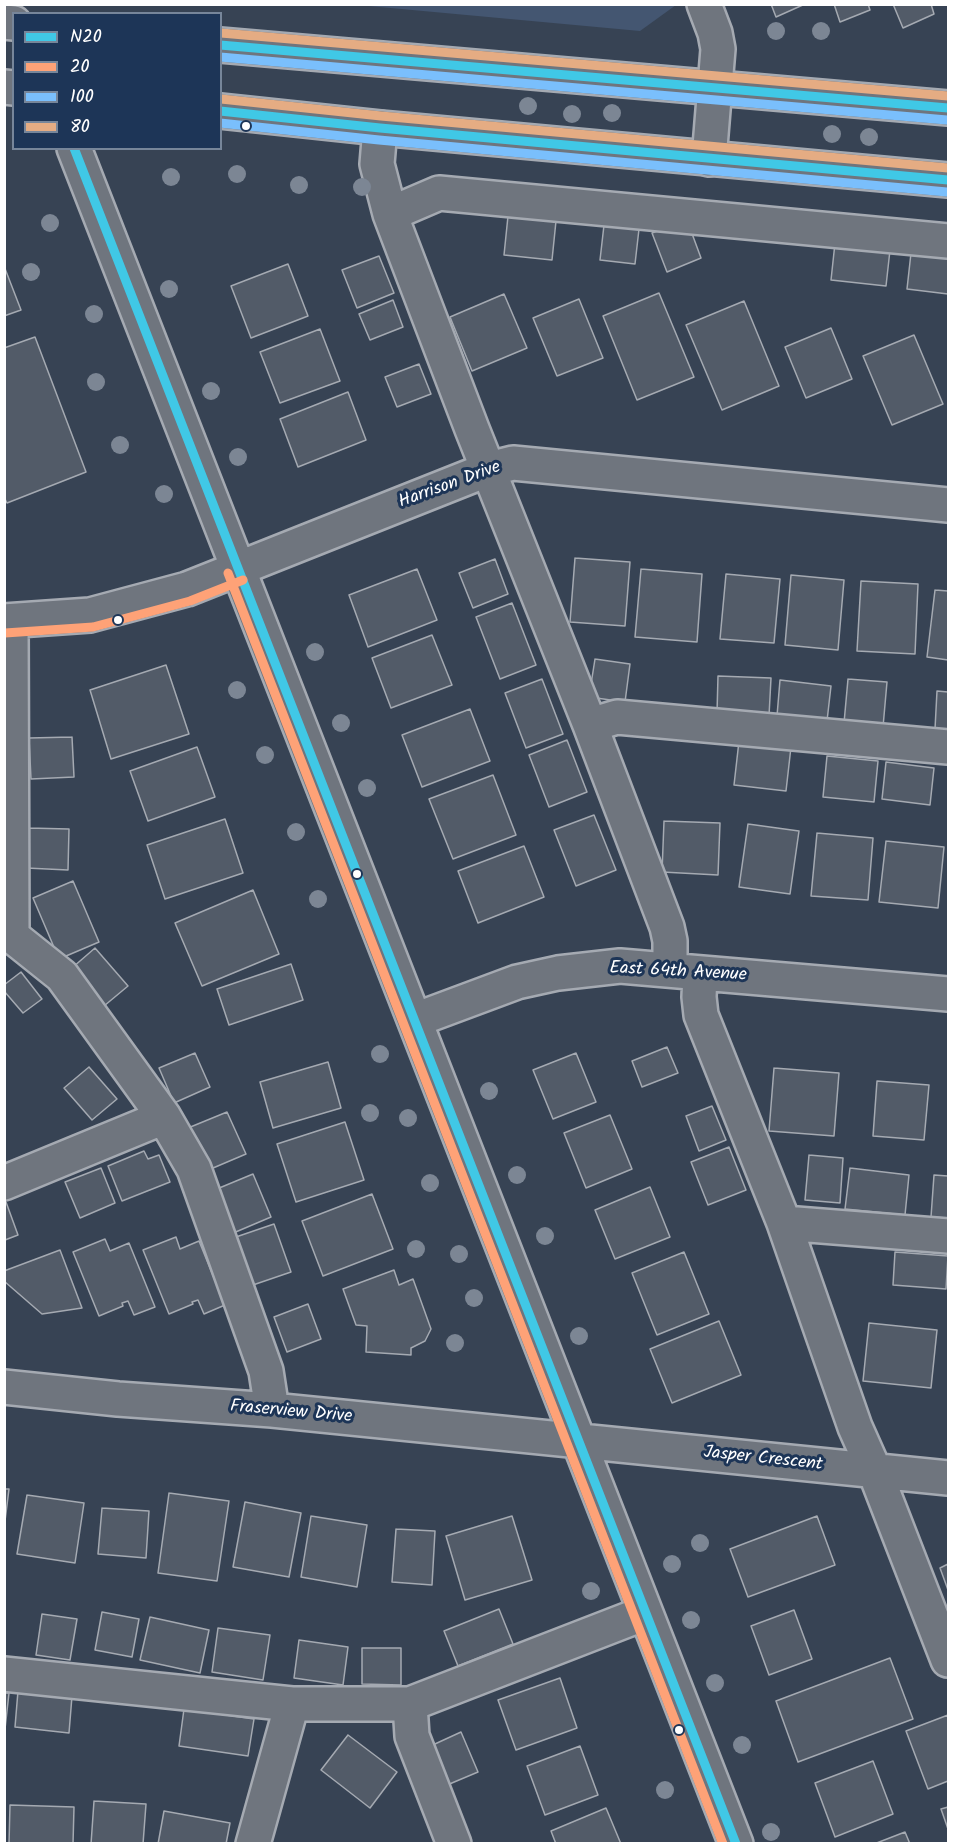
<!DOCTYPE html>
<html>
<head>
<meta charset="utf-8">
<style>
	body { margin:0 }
	#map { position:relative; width:953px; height:1848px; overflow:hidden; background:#374354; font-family:Kalam,sans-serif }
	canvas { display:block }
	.frame { position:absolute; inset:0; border:6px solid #fff; pointer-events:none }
	.legend { position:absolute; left:12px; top:12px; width:210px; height:138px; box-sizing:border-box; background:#1d3557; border:2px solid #77869a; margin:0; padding:8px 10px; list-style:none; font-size:18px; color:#fff }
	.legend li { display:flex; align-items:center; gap:12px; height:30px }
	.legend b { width:30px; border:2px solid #77869a }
</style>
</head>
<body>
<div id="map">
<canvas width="953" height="1848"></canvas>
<div class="frame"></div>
<ul class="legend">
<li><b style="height:8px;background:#40c8e6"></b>N20</li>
<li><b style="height:8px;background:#fea277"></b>20</li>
<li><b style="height:8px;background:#7abffc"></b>100</li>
<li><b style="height:8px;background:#e5ac83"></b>80</li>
</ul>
</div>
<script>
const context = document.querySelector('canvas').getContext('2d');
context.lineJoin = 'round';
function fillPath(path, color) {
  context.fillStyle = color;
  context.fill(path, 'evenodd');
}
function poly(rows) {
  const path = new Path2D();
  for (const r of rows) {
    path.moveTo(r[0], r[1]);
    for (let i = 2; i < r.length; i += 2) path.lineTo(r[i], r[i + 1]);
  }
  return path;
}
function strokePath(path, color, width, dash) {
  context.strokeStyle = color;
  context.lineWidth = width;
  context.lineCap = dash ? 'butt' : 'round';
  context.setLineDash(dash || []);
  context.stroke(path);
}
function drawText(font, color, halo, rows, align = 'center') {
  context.font = font + ' Kalam,sans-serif';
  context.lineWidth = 6;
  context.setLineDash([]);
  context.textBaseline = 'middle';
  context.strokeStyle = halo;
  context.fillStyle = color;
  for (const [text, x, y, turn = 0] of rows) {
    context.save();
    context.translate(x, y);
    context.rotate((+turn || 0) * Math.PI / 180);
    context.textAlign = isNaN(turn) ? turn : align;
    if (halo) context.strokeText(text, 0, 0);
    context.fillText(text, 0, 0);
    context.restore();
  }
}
const green = poly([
	[358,5,676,5,640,31]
]);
const building = poly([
	[771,4,805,4,776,17,771,4],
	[834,4,868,4,870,10,840,22,834,4],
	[893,4,931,4,934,14,903,28,893,4],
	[508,216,556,221,552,260,504,255,508,216],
	[687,220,701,258,667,272,652,233,687,220],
	[604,225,639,229,635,264,600,260,604,225],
	[835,243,890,250,886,286,831,280,835,243],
	[911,253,948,257,948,294,907,289,911,253],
	[379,256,394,293,357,308,342,270,379,256],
	[288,264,308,316,251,338,231,286,288,264],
	[4,266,21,310,4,316,4,266],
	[659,293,694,377,637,400,603,316,659,293],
	[504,294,527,348,472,371,450,317,504,294],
	[579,299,603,358,557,376,533,318,579,299],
	[393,300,403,327,370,340,359,314,393,300],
	[744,301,779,386,722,410,686,325,744,301],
	[831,328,852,379,806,398,785,347,831,328],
	[320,329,340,381,280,403,260,352,320,329],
	[914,335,943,404,892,425,863,356,914,335],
	[35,337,86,472,7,503,4,497,4,348,35,337],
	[419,364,431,394,397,407,385,377,419,364],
	[348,392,366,440,298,467,280,419,348,392],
	[575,558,630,562,625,626,570,622,575,558],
	[495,559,508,594,473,608,459,573,495,559],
	[417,569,437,620,368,647,349,595,417,569],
	[641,569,702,574,697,642,635,637,641,569],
	[726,574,780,579,774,643,720,639,726,574],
	[791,575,844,580,838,650,785,645,791,575],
	[861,581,918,584,915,654,857,651,861,581],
	[935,590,948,591,948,660,927,657,935,590],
	[512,603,536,665,500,679,476,617,512,603],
	[432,635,452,685,391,708,372,658,432,635],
	[595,659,630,664,625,702,589,697,595,659],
	[166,665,189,734,111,759,90,690,166,665],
	[718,676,771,678,769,716,717,713,718,676],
	[542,679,563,734,526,748,505,693,542,679],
	[848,679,887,682,883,727,844,723,848,679],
	[780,680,831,686,827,721,777,716,780,680],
	[937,691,948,692,948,730,935,729,937,691],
	[470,709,490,761,422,787,402,735,470,709],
	[72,737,74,777,31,779,29,738,72,737],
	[567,740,587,792,549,807,529,755,567,740],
	[739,741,791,747,786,791,734,785,739,741],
	[197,747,215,797,148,821,130,771,197,747],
	[827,756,878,761,874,802,823,797,827,756],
	[886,762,934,768,930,805,882,799,886,762],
	[493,775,516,835,453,859,429,799,493,775],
	[594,815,616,870,576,886,554,830,594,815],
	[225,819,243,873,165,899,147,845,225,819],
	[664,821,720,823,718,875,662,872,664,821],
	[748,824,799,831,790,894,739,887,748,824],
	[28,828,69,829,68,870,26,868,28,828],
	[817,833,873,838,868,900,811,896,817,833],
	[886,841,944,847,938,908,879,902,886,841],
	[524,846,544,897,478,923,458,871,524,846],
	[73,881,99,942,59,959,33,898,73,881],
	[253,890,279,954,202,986,175,923,253,890],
	[95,948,128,986,98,1011,65,974,95,948],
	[291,964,303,1000,229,1025,217,989,291,964],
	[21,972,42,999,23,1013,4,991,4,985,21,972],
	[667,1047,678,1073,642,1087,632,1061,667,1047],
	[195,1053,210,1087,174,1103,159,1068,195,1053],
	[576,1053,596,1102,553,1119,533,1070,576,1053],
	[328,1062,341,1108,273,1128,260,1082,328,1062],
	[89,1067,117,1099,92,1120,64,1088,89,1067],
	[774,1068,839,1073,834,1136,769,1131,774,1068],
	[877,1081,929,1085,924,1140,873,1136,877,1081],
	[712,1106,726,1140,699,1151,686,1116,712,1106],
	[227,1112,246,1154,206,1171,188,1128,227,1112],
	[610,1115,632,1169,586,1188,564,1133,610,1115],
	[345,1122,364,1180,296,1202,277,1144,345,1122],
	[729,1147,746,1190,708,1205,691,1162,729,1147],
	[144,1151,148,1159,159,1155,170,1182,122,1201,108,1166,144,1151],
	[809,1155,843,1158,840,1203,805,1200,809,1155],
	[101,1168,115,1203,80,1218,65,1182,101,1168],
	[850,1168,909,1175,905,1215,845,1209,850,1168],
	[253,1174,271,1217,231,1234,212,1191,253,1174],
	[934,1175,948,1176,948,1218,931,1217,934,1175],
	[650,1187,670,1237,615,1259,595,1210,650,1187],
	[372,1194,393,1249,323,1276,302,1221,372,1194],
	[6,1202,18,1235,5,1240,4,1203,6,1202],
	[274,1224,291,1272,250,1286,233,1238,274,1224],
	[176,1237,180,1249,199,1241,225,1305,204,1314,198,1300,192,1302,193,1304,169,1314,143,1250,176,1237],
	[105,1239,110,1251,129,1243,155,1307,134,1315,128,1301,122,1303,123,1306,99,1316,73,1252,105,1239],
	[60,1250,82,1308,42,1314,4,1281,4,1271,60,1250],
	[684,1252,709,1314,657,1335,632,1273,684,1252],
	[895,1252,948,1256,946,1289,893,1285,895,1252],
	[394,1270,399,1285,413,1279,431,1329,425,1341,411,1348,411,1355,366,1352,367,1326,356,1325,343,1289,394,1270],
	[308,1304,321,1339,287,1352,274,1317,308,1304],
	[719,1321,741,1375,672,1403,650,1349,719,1321],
	[869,1323,937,1330,931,1388,863,1381,869,1323],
	[4,1489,9,1489,4,1529,4,1489],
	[169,1493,229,1501,217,1581,158,1573,169,1493],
	[27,1495,84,1503,75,1563,17,1554,27,1495],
	[245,1502,301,1513,289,1577,233,1567,245,1502],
	[102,1508,149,1511,146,1558,98,1554,102,1508],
	[311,1516,367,1525,357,1587,301,1577,311,1516],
	[512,1516,532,1580,465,1600,446,1536,512,1516],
	[817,1516,835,1565,748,1597,730,1549,817,1516],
	[396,1529,435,1531,432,1585,392,1582,396,1529],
	[948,1564,948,1590,940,1568,948,1564],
	[499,1609,513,1644,458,1666,444,1631,499,1609],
	[794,1610,812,1659,769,1675,751,1626,794,1610],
	[102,1612,139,1619,132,1657,95,1650,102,1612],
	[42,1614,77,1619,70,1660,36,1655,42,1614],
	[150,1617,209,1630,200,1673,140,1660,150,1617],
	[218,1628,270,1635,263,1680,212,1672,218,1628],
	[299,1640,348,1647,343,1685,294,1678,299,1640],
	[362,1648,401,1648,401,1685,362,1684,362,1648],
	[890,1658,913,1719,798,1762,776,1701,890,1658],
	[560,1678,577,1728,516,1750,498,1700,560,1678],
	[18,1691,72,1696,69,1733,15,1727,18,1691],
	[4,1693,9,1693,5,1729,4,1729,4,1693],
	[184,1709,254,1719,248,1756,179,1746,184,1709],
	[948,1715,948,1781,928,1789,906,1731,948,1715],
	[461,1732,478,1772,440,1788,424,1749,461,1732],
	[348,1735,397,1772,370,1808,321,1770,348,1735],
	[580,1746,598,1795,545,1815,527,1766,580,1746],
	[873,1761,893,1814,835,1837,815,1783,873,1761],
	[94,1801,146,1804,143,1844,91,1844,94,1801],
	[10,1805,74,1807,73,1844,9,1844,10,1805],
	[948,1807,948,1829,941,1809,948,1807],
	[606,1808,621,1844,556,1844,551,1831,606,1808],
	[164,1811,230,1823,226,1844,158,1844,164,1811],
	[905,1832,910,1844,874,1844,905,1832]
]);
const minor = poly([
	[704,4,715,33,718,49,709,159],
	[380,128,377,164,390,214,472,429,590,725,667,927,670,941,670,969],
	[74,148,736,1844],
	[390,214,439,193,948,241],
	[4,621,90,615,187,589,489,469,513,463,948,505],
	[11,621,12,936],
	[590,725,617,717,948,747],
	[4,934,12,936,62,976,164,1117,194,1169,266,1371,272,1410],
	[700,973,699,997,701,1015,784,1223,855,1427,875,1472,948,1660],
	[415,1020,517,982,558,973,620,966,948,994],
	[4,1183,164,1117],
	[784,1223,948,1236],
	[4,1387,118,1399,272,1410,948,1478],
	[4,1674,292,1704,410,1704,645,1613],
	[410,1704,412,1736,454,1844],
	[253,1844,292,1704]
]);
const major = poly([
	[4,22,14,23],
	[220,45,948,108],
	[4,87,14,88],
	[220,111,380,128,948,180]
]);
const bus1 = poly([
	[220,45,948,108],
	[220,111,380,128,948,180],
	[74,148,736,1844]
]);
const bus2 = poly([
	[228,573,723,1844],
	[5,633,93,627,190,601,243,580]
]);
const bus3 = poly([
	[220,57,947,120],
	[220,123,379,140,947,192]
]);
const bus4 = poly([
	[221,33,948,96],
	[221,99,381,116,948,168]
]);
const trees = [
	[776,31],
	[821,31],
	[528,106],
	[612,113],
	[572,114],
	[832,134],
	[869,137],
	[237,174],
	[171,177],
	[299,185],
	[362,187],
	[50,223],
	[31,272],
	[169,289],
	[94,314],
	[96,382],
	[211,391],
	[120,445],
	[238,457],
	[164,494],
	[315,652],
	[237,690],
	[341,723],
	[265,755],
	[367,788],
	[296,832],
	[318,899],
	[380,1054],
	[489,1091],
	[370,1113],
	[408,1118],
	[517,1175],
	[430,1183],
	[545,1236],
	[416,1249],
	[459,1254],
	[474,1298],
	[579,1336],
	[455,1343],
	[700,1543],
	[672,1564],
	[591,1591],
	[691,1620],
	[715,1683],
	[742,1745],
	[665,1790],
	[771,1832]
];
const markers = [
	[246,126,5,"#fff"],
	[118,620,5,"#fff"],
	[357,874,5,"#fff"],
	[679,1730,5,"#fff"]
];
const streetNames = [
	["Harrison Drive",450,486,-20],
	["East 64th Avenue",678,973,3],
	["Fraserview Drive",291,1413,5],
	["Jasper Crescent",763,1460,6]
];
fillPath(green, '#445671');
fillPath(building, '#525b68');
strokePath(building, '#a5aab2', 1.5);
strokePath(minor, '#a5aab2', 38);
strokePath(major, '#a5aab2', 38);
strokePath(minor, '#6f757e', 33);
strokePath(major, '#6f757e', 33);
strokePath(bus1, '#40c8e6', 9);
strokePath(bus2, '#fea277', 9);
strokePath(bus3, '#7abffc', 9);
strokePath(bus4, '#e5ac83', 9);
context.fillStyle = '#7c8694';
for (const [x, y] of trees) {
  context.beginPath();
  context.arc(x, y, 9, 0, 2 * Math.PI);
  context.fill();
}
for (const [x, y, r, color] of markers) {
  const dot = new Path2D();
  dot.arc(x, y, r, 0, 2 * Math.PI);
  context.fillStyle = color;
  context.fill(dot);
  strokePath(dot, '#1d3557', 2);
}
drawText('18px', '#fff', '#1d3557', streetNames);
</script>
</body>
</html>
